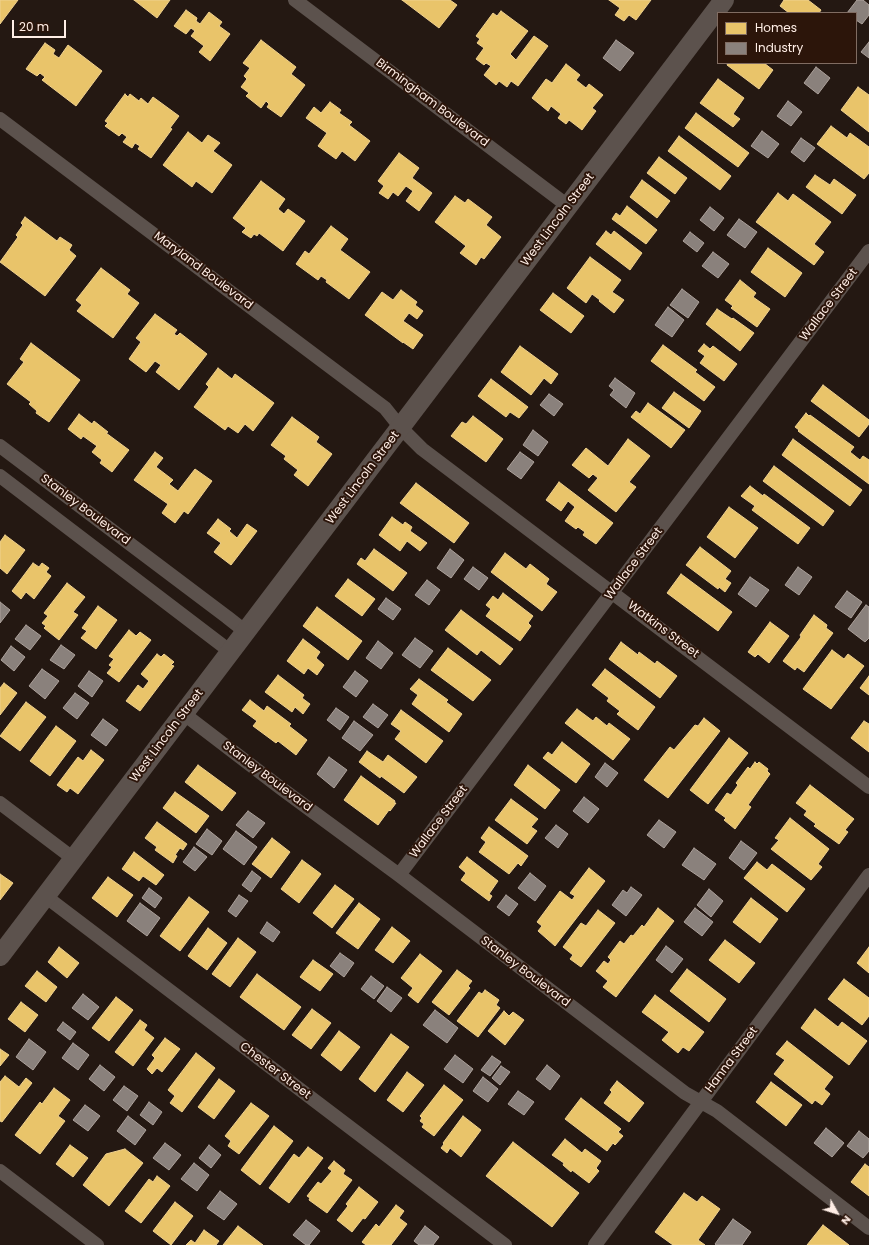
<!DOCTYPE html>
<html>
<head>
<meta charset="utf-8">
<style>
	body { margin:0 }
	#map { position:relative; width:869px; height:1245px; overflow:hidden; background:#241812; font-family:Poppins,sans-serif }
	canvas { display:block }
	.legend { position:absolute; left:717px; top:12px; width:140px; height:52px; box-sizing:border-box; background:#2c150a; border:1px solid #806c62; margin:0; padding:5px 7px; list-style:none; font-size:12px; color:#ffeee6 }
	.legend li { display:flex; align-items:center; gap:8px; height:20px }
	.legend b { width:20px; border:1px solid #806c62 }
	.north { position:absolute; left:817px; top:1193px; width:40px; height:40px; -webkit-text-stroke:3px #2c150a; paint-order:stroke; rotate:129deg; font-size:11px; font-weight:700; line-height:16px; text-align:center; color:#ffeee6 }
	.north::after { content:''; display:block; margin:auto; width:14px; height:18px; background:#ffeee6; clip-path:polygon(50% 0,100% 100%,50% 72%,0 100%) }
	.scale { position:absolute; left:12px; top:20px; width:54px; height:18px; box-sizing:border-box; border:2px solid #ffeee6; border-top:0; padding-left:5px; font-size:12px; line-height:14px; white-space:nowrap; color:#ffeee6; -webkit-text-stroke:3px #2c150a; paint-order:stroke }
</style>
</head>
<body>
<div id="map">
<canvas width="869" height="1245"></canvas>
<ul class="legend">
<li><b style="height:11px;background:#e9c46a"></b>Homes</li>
<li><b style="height:11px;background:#8a817c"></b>Industry</li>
</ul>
<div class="north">N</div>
<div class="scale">20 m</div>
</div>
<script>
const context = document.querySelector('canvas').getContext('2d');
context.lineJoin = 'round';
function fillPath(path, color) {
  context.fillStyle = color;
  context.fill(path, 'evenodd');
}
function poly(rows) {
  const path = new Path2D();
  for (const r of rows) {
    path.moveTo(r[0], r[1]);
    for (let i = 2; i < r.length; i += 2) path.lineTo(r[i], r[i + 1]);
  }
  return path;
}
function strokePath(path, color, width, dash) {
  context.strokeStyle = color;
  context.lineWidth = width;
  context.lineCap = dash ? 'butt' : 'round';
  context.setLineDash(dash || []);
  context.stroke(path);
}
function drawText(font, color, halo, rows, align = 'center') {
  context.font = font + ' Poppins,sans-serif';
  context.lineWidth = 4;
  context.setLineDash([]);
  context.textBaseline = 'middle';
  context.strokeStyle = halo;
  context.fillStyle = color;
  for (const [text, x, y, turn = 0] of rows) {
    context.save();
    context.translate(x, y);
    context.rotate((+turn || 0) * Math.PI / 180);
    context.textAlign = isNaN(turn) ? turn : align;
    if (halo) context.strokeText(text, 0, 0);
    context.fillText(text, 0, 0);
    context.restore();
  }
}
const homes = poly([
	[0,0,18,0,0,24,0,0],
	[134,0,170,0,157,18,134,0],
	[402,0,450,0,457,5,439,28,402,0],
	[609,0,651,0,636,20,629,15,624,21,615,15,620,8,609,0],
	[784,0,808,0,821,10,819,13,789,13,780,6,784,0],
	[186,10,197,18,196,21,200,24,209,12,222,22,219,26,230,34,210,61,199,52,204,46,191,36,195,31,191,28,186,34,174,26,186,10],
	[501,11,528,31,510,54,516,60,534,36,548,46,518,86,511,81,507,87,499,81,496,85,484,75,491,66,486,63,484,65,476,59,484,48,477,43,480,39,476,36,493,13,497,16,501,11],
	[261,40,296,67,291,74,305,85,281,117,267,107,269,104,266,101,261,108,246,96,249,93,241,87,247,79,244,76,250,68,243,63,261,40],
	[45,43,55,50,53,54,59,58,68,45,102,71,76,106,42,80,45,77,40,73,37,76,26,69,45,43],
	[728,63,764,63,773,70,759,89,727,65,728,63],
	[566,64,580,75,576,80,586,88,589,84,603,95,592,108,596,111,582,130,569,120,566,124,558,118,561,114,551,106,548,111,532,98,546,79,552,83,566,64],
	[718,79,744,98,733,114,740,119,733,127,700,103,718,79],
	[858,87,869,95,869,132,841,110,858,87],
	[125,94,128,97,130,94,139,101,141,98,148,104,153,97,179,116,170,128,172,129,151,158,138,149,140,146,135,143,132,148,123,142,127,137,122,133,119,136,105,126,108,123,105,121,125,94],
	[330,102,341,110,339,113,352,122,349,125,370,141,355,161,342,151,336,159,318,146,327,133,306,118,314,107,321,113,330,102],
	[696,113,749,153,738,167,685,128,696,113],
	[831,126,847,138,850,133,869,147,869,173,864,179,817,144,831,126],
	[188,132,202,143,208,135,220,143,213,151,232,165,212,193,196,181,192,187,163,165,188,132],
	[679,136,731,176,720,190,668,151,679,136],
	[399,153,419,168,412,178,432,193,419,211,406,201,413,191,406,186,398,196,393,192,388,199,379,193,384,186,378,181,399,153],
	[659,157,687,178,675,194,647,173,659,157],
	[815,175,830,185,834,179,856,195,842,214,806,187,815,175],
	[642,180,670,201,657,218,630,197,642,180],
	[261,181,285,199,278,209,284,214,288,209,305,221,283,251,259,233,257,236,254,234,251,238,242,232,246,228,233,218,261,181],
	[778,193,788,201,793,194,831,222,814,244,824,252,814,265,756,222,778,193],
	[455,196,465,203,468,199,492,217,486,225,501,237,484,259,481,257,476,265,460,253,466,246,435,222,455,196],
	[627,206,657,230,646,244,612,219,616,213,620,216,627,206],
	[25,217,57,241,60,237,72,245,69,250,76,256,45,296,0,262,18,237,16,235,23,225,21,223,25,217],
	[331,226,348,239,340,250,370,272,349,299,326,282,327,280,321,276,318,280,296,264,305,251,309,254,331,226],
	[606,231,611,235,614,231,642,253,630,270,596,244,606,231],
	[768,248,802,273,785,297,751,272,768,248],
	[590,257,621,280,612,292,624,300,614,313,599,301,600,300,592,294,586,303,567,288,590,257],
	[101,268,130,290,127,294,139,303,113,338,77,311,82,305,76,300,101,268],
	[740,280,756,293,753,297,770,309,757,327,731,308,733,306,725,300,740,280],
	[401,290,417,302,415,305,423,311,417,319,409,313,403,321,423,335,413,349,403,342,403,343,365,315,382,292,393,300,401,290],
	[553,293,584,316,571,333,540,310,553,293],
	[717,309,732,319,733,318,754,333,740,351,706,324,717,309],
	[155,314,177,330,174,334,177,336,180,333,207,354,179,390,156,372,161,365,155,361,146,372,129,359,141,342,136,338,155,314],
	[31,343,80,380,49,422,36,413,37,411,29,404,31,402,7,384,24,362,20,359,31,343],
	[704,344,710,349,713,346,737,364,724,381,700,363,705,356,698,351,704,344],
	[663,345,697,370,695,372,715,387,704,401,651,361,663,345],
	[520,346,558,374,551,384,544,378,531,395,501,372,520,346],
	[218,368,232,379,235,374,274,403,253,431,245,424,238,433,228,426,225,430,194,407,209,387,206,384,218,368],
	[491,379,528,407,519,418,510,412,506,417,478,396,491,379],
	[823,385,869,420,869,424,859,437,811,401,823,385],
	[674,392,701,411,689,428,662,408,674,392],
	[648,403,685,430,671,448,631,417,636,411,640,414,648,403],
	[806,413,809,416,810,415,854,447,850,452,860,460,863,456,869,460,869,484,798,431,799,430,795,427,806,413],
	[79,414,92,424,94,421,108,432,106,433,129,450,112,472,100,463,102,460,92,452,97,446,83,436,81,439,68,429,79,414],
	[473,416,503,439,486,462,451,436,462,422,466,424,473,416],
	[292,417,319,437,316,442,332,454,308,486,294,475,298,470,284,459,286,456,271,445,292,417],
	[628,439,650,456,629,482,636,487,616,512,588,490,598,478,593,474,589,478,572,465,586,448,608,466,628,439],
	[793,439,862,490,850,506,782,455,793,439],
	[155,452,163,458,156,467,173,480,169,484,178,491,195,469,212,481,188,514,184,511,175,523,162,513,168,504,134,480,155,452],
	[774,466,834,511,823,526,763,481,774,466],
	[559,482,613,523,596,544,583,535,585,532,578,527,576,529,565,521,575,507,568,501,561,511,546,500,559,482],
	[416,483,469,523,454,543,400,503,416,483],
	[750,486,763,496,764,494,810,528,798,544,752,510,755,506,741,496,750,486],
	[729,507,758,528,735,558,707,537,729,507],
	[392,517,403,525,405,522,412,527,410,531,427,543,420,551,407,541,400,551,379,535,392,517],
	[218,519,231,529,229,531,237,538,247,524,257,531,231,565,214,552,221,543,207,533,218,519],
	[5,535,25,550,7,574,0,568,0,542,5,535],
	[700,547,731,571,725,579,731,583,725,592,719,587,718,589,686,565,700,547],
	[374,549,407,573,393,591,357,564,361,558,365,561,374,549],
	[505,553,526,569,530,564,549,579,546,584,557,592,542,611,491,572,505,553],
	[33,563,39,567,42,563,49,568,46,572,51,576,34,599,26,592,21,599,12,591,33,563],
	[681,574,732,612,718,631,667,593,681,574],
	[348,579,375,599,362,616,335,596,348,579],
	[67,583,85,597,73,612,78,615,59,640,44,628,46,626,42,623,48,616,44,613,67,583],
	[503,593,533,616,528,623,531,626,520,641,486,616,491,609,486,605,493,596,498,600,503,593],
	[98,606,117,620,96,649,81,638,87,631,82,628,98,606],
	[317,607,362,641,348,660,303,626,317,607],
	[461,610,513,649,500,665,481,650,477,655,445,630,461,610],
	[814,615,827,625,826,628,833,633,804,672,797,667,795,670,783,661,801,637,800,635,814,615],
	[770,622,789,636,769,663,758,654,755,657,748,652,770,622],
	[129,630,136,636,140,632,151,640,119,682,107,673,112,667,109,665,114,659,109,656,129,630],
	[303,639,320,652,316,658,324,665,317,675,308,668,304,674,287,661,303,639],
	[621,642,638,655,639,652,655,664,657,661,677,676,660,698,609,659,621,642],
	[448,648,491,680,473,701,431,670,448,648],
	[832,650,844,659,848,654,864,666,831,709,803,689,832,650],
	[157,654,161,657,164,654,174,662,171,665,174,666,140,711,126,701,138,685,143,689,149,681,141,674,157,654],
	[605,669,655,707,638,730,617,714,620,711,607,701,609,698,592,685,605,669],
	[278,675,304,695,302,698,310,704,303,714,295,707,292,712,265,692,278,675],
	[869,676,869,695,860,688,869,676],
	[419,679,448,700,446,702,462,714,449,732,412,704,418,695,410,689,419,679],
	[4,683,17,693,0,715,0,688,4,683],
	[250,700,264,711,267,706,291,724,289,726,307,740,296,755,278,741,276,743,253,726,257,721,242,710,250,700],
	[26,702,46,717,20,751,0,736,26,702],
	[577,709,593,721,596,717,607,726,609,723,630,739,613,760,565,723,577,709],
	[401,710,443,741,426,763,395,739,401,731,391,724,401,710],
	[704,718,720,731,668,798,644,780,670,747,674,750,695,725,698,726,704,718],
	[864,721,869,724,869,752,851,738,864,721],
	[56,726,76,741,50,776,30,761,56,726],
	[729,738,748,753,708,804,690,790,729,738],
	[562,742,590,764,576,783,543,758,548,752,552,755,562,742],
	[91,750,104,760,78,794,70,788,67,792,57,785,78,757,83,761,91,750],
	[367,751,383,762,388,755,417,777,404,793,381,776,380,778,359,762,367,751],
	[755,762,757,764,759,762,768,769,767,771,770,774,748,805,751,807,735,829,724,820,726,818,715,810,727,793,731,795,738,785,736,783,748,767,750,769,755,762],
	[198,765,236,793,222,811,185,782,198,765],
	[528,765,560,790,545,809,514,785,528,765],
	[361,776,395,801,394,803,396,803,390,811,389,810,378,825,344,800,361,776],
	[810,785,854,819,845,830,848,832,839,844,814,826,816,824,804,815,807,811,796,803,810,785],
	[175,792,209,816,196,833,163,808,175,792],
	[511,799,538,819,531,827,537,831,527,844,495,820,511,799],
	[790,818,829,849,818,864,822,867,811,880,771,849,779,840,775,838,790,818],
	[157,822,187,844,183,850,180,848,175,855,177,856,173,863,155,850,157,847,145,838,157,822],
	[489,827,528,856,521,866,518,863,509,874,479,852,486,842,481,838,489,827],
	[272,838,290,852,271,878,252,864,272,838],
	[134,852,164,875,156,885,143,876,139,881,122,869,134,852],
	[467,857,498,881,489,894,492,896,489,901,461,880,466,873,459,867,467,857],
	[302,860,321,874,299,903,281,889,302,860],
	[757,862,767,870,772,864,805,889,787,912,744,878,757,862],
	[589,868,605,881,555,946,538,931,542,926,537,922,560,891,572,900,575,896,570,893,589,868],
	[0,874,13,883,0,900,0,874],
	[108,877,133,895,117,917,92,898,108,877],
	[335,885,354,899,332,928,313,913,335,885],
	[189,897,209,912,180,951,160,936,189,897],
	[751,898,778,919,760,943,733,922,751,898],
	[359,903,380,919,358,949,336,933,359,903],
	[658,908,674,921,616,997,603,987,608,981,596,971,604,961,608,964,611,960,608,957,620,941,624,944,631,935,633,936,642,925,644,927,658,908],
	[598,910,615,923,581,967,570,959,573,955,563,947,581,923,586,926,598,910],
	[392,927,410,941,393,963,375,950,392,927],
	[208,928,227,943,207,970,188,956,208,928],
	[238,938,256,952,230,987,212,974,238,938],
	[725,940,755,963,739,983,709,960,725,940],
	[59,947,79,963,67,978,48,962,59,947],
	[869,947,869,973,857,963,869,947],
	[420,954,442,971,418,1003,408,995,413,988,401,978,420,954],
	[313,960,333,974,320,991,300,977,313,960],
	[687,969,726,999,709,1022,670,991,687,969],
	[457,970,472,981,468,986,470,988,449,1015,432,1002,457,970],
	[37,971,57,987,46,1002,25,986,37,971],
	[257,974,301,1007,284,1030,240,997,257,974],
	[844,979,869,998,869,1016,862,1025,828,999,844,979],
	[485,990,499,1000,496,1005,500,1008,478,1037,457,1021,479,992,482,994,485,990],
	[655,995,704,1032,689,1051,683,1047,678,1053,662,1040,669,1032,642,1012,655,995],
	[116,997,133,1010,109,1041,92,1028,116,997],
	[21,1002,38,1015,25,1032,8,1019,21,1002],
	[312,1009,331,1023,311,1049,292,1035,312,1009],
	[815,1009,838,1027,842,1022,867,1041,849,1065,801,1028,815,1009],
	[504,1011,509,1016,513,1012,524,1020,505,1045,488,1031,504,1011],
	[140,1020,147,1025,144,1030,154,1038,133,1066,115,1052,140,1020],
	[339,1031,360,1047,341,1071,321,1055,339,1031],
	[391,1034,409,1047,375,1092,359,1079,391,1034],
	[165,1038,180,1049,162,1072,157,1068,152,1074,147,1069,155,1058,152,1055,165,1038],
	[787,1041,833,1077,824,1089,830,1094,822,1105,815,1100,812,1104,774,1074,785,1060,776,1054,787,1041],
	[0,1049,9,1055,0,1066,0,1049],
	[196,1053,215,1068,182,1112,170,1103,175,1096,168,1090,196,1053],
	[407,1072,424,1085,403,1112,387,1100,407,1072],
	[5,1076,19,1087,26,1078,32,1083,2,1122,0,1121,0,1082,5,1076],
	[219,1079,235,1091,214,1119,198,1107,219,1079],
	[617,1081,644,1103,629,1122,604,1103,612,1092,610,1090,617,1081],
	[771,1082,802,1105,786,1126,756,1102,771,1082],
	[444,1085,463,1100,434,1136,422,1127,424,1124,420,1121,422,1118,420,1116,444,1085],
	[54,1088,70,1100,58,1116,65,1121,40,1154,15,1135,40,1102,42,1104,54,1088],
	[581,1098,621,1129,618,1132,623,1136,615,1145,613,1143,607,1151,565,1119,581,1098],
	[251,1103,269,1116,239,1154,228,1146,231,1141,225,1136,251,1103],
	[463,1116,481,1130,461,1157,450,1148,447,1153,441,1148,444,1144,443,1143,463,1116],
	[274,1126,293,1141,260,1185,241,1170,274,1126],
	[565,1139,582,1153,585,1149,601,1161,596,1168,599,1171,589,1183,572,1170,571,1172,563,1165,564,1163,552,1155,565,1139],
	[513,1142,579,1193,552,1227,486,1176,513,1142],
	[70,1145,88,1158,73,1177,56,1164,70,1145],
	[308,1147,323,1158,289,1203,269,1188,294,1154,299,1158,308,1147],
	[125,1149,143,1163,109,1206,83,1185,106,1154,125,1149],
	[334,1161,345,1170,343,1174,352,1180,327,1213,309,1200,310,1198,307,1196,318,1182,321,1184,332,1171,328,1168,334,1161],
	[865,1164,869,1167,869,1196,851,1182,865,1164],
	[157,1176,170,1186,141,1223,125,1211,149,1179,153,1182,157,1176],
	[359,1187,378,1202,365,1219,363,1218,352,1232,337,1220,348,1206,346,1204,359,1187],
	[684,1193,697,1202,702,1196,720,1209,698,1240,705,1245,673,1245,655,1232,684,1193],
	[175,1202,193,1216,171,1245,153,1231,175,1202],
	[396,1205,404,1211,399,1218,407,1224,391,1245,366,1245,362,1242,376,1224,379,1227,396,1205],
	[823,1225,849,1245,807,1245,823,1225],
	[238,1226,263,1245,223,1245,238,1226],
	[204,1230,219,1241,216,1245,186,1245,191,1240,195,1243,204,1230]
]);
const industry = poly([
	[857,0,863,0,869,5,869,15,862,24,856,20,856,13,847,13,857,0],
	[616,40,634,53,620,71,603,58,616,40],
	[869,42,869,58,861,52,869,42],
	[816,67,830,78,818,94,804,83,816,67],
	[788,101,802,112,791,126,777,116,788,101],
	[762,131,779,144,768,158,751,146,762,131],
	[801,138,815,148,804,162,791,152,801,138],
	[710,207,724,218,714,231,700,220,710,207],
	[739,219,757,232,745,248,727,235,739,219],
	[690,232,704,243,697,252,683,241,690,232],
	[713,252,729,264,718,278,702,266,713,252],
	[682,289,699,302,688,318,670,305,682,289],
	[668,307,684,320,672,337,655,325,668,307],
	[615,378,635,393,626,408,610,395,614,390,609,386,615,378],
	[549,394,563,404,554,416,540,405,549,394],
	[533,430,548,442,538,456,523,445,533,430],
	[520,452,534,462,521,479,507,469,520,452],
	[450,549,464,560,451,578,437,568,450,549],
	[473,567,488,578,479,590,464,579,473,567],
	[798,567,812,577,799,595,785,585,798,567],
	[750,577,769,590,756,607,738,594,750,577],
	[427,580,440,590,429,605,415,595,427,580],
	[847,591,862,602,851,618,835,607,847,591],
	[386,598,401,609,393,620,378,609,386,598],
	[0,602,10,610,0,623,0,602],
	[866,605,869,607,869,638,865,642,848,629,866,605],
	[26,625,41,636,30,650,15,639,26,625],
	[415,638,433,651,420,668,402,655,415,638],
	[378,641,393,653,381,669,366,658,378,641],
	[61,645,75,655,64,669,50,660,61,645],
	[11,646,25,657,14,671,1,660,11,646],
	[42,669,59,681,45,699,29,686,42,669],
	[89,671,103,681,92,697,78,686,89,671],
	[355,671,368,681,356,697,343,687,355,671],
	[75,693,89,703,77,719,63,708,75,693],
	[373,704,388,715,378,728,363,717,373,704],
	[336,708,349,717,340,730,327,720,336,708],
	[103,719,118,730,106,746,91,735,103,719],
	[354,721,373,735,360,751,342,738,354,721],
	[329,757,347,770,334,788,317,774,329,757],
	[605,763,618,773,607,787,595,777,605,763],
	[584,797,599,809,588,823,573,811,584,797],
	[248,811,265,823,253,838,236,825,248,811],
	[659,820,676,832,664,848,647,835,659,820],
	[556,825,568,834,558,848,545,838,556,825],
	[207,829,222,841,212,855,196,844,207,829],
	[236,831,257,847,244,865,223,849,236,831],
	[741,841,757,853,744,870,729,858,741,841],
	[194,847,207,857,195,871,183,862,194,847],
	[694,848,716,864,704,880,682,865,694,848],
	[252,871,261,878,251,892,242,885,252,871],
	[530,873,546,886,535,901,518,888,530,873],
	[631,887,642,895,626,916,612,905,623,890,627,893,631,887],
	[149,888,162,898,155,908,142,898,149,888],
	[709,889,723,901,711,917,697,905,709,889],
	[239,895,248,901,236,917,228,911,239,895],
	[506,895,518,904,509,916,497,907,506,895],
	[140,903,160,918,147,936,127,921,140,903],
	[695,908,713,922,702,936,684,922,695,908],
	[267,922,280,932,273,942,260,933,267,922],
	[666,946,683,959,672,973,656,960,666,946],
	[340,953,354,963,344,977,330,966,340,953],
	[371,976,384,986,374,999,361,989,371,976],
	[387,987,402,998,391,1012,377,1001,387,987],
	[83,994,99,1007,88,1020,72,1008,83,994],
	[435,1010,458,1028,447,1043,423,1025,435,1010],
	[63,1022,76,1032,70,1040,57,1030,63,1022],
	[29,1039,46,1052,33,1070,16,1057,29,1039],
	[73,1043,89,1055,78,1070,62,1058,73,1043],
	[455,1055,473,1069,463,1083,444,1069,455,1055],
	[492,1056,501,1062,490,1076,481,1070,492,1056],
	[100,1065,115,1077,104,1091,89,1079,100,1065],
	[547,1065,560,1076,550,1090,536,1079,547,1065],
	[501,1066,510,1072,500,1085,492,1078,501,1066],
	[483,1077,498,1089,488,1102,473,1091,483,1077],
	[124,1086,138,1096,127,1111,113,1100,124,1086],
	[518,1091,534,1102,524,1115,508,1104,518,1091],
	[149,1102,162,1112,153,1125,140,1115,149,1102],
	[85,1105,100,1116,88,1131,73,1120,85,1105],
	[128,1116,146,1130,135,1145,117,1131,128,1116],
	[826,1128,844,1143,832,1157,814,1143,826,1128],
	[859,1131,869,1139,869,1151,863,1158,847,1146,859,1131],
	[165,1143,181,1155,169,1170,153,1158,165,1143],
	[209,1145,221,1155,211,1168,199,1158,209,1145],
	[194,1163,209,1175,197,1191,181,1179,194,1163],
	[220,1191,237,1204,224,1220,207,1208,220,1191],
	[733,1219,751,1232,742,1245,716,1245,715,1244,733,1219],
	[306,1220,320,1231,309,1245,306,1245,293,1235,306,1220],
	[425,1226,439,1237,433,1245,419,1245,414,1241,425,1226]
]);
const street = poly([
	[295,0,568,206],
	[0,119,385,408,401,428,422,449,869,787],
	[0,446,227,617,246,632],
	[0,476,231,652],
	[184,714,282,789,399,875,685,1093,717,1111,869,1228],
	[0,803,74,859],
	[399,875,869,251],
	[45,896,505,1245],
	[0,1171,97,1245],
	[595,1245,869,875]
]);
const secondary = poly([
	[0,956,724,0]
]);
const streetNames = [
	["Birmingham Boulevard",432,103,37],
	["West Lincoln Street",558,220,-53],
	["Maryland Boulevard",203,271,37],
	["Wallace Street",829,305,-53],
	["West Lincoln Street",363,478,-53],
	["Stanley Boulevard",85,510,37],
	["Wallace Street",634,564,-53],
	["Watkins Street",663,630,37],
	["West Lincoln Street",167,736,-53],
	["Stanley Boulevard",267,777,37],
	["Wallace Street",439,822,-53],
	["Stanley Boulevard",525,972,37],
	["Hanna Street",732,1060,-53],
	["Chester Street",275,1071,37]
];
fillPath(homes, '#e9c46a');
strokePath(homes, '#f0d18f', 1);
fillPath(industry, '#8a817c');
strokePath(industry, '#ada29c', 1);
strokePath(street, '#5c524d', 14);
strokePath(secondary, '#5c524d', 20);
drawText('12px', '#ffeee6', '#2c150a', streetNames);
</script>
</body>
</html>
